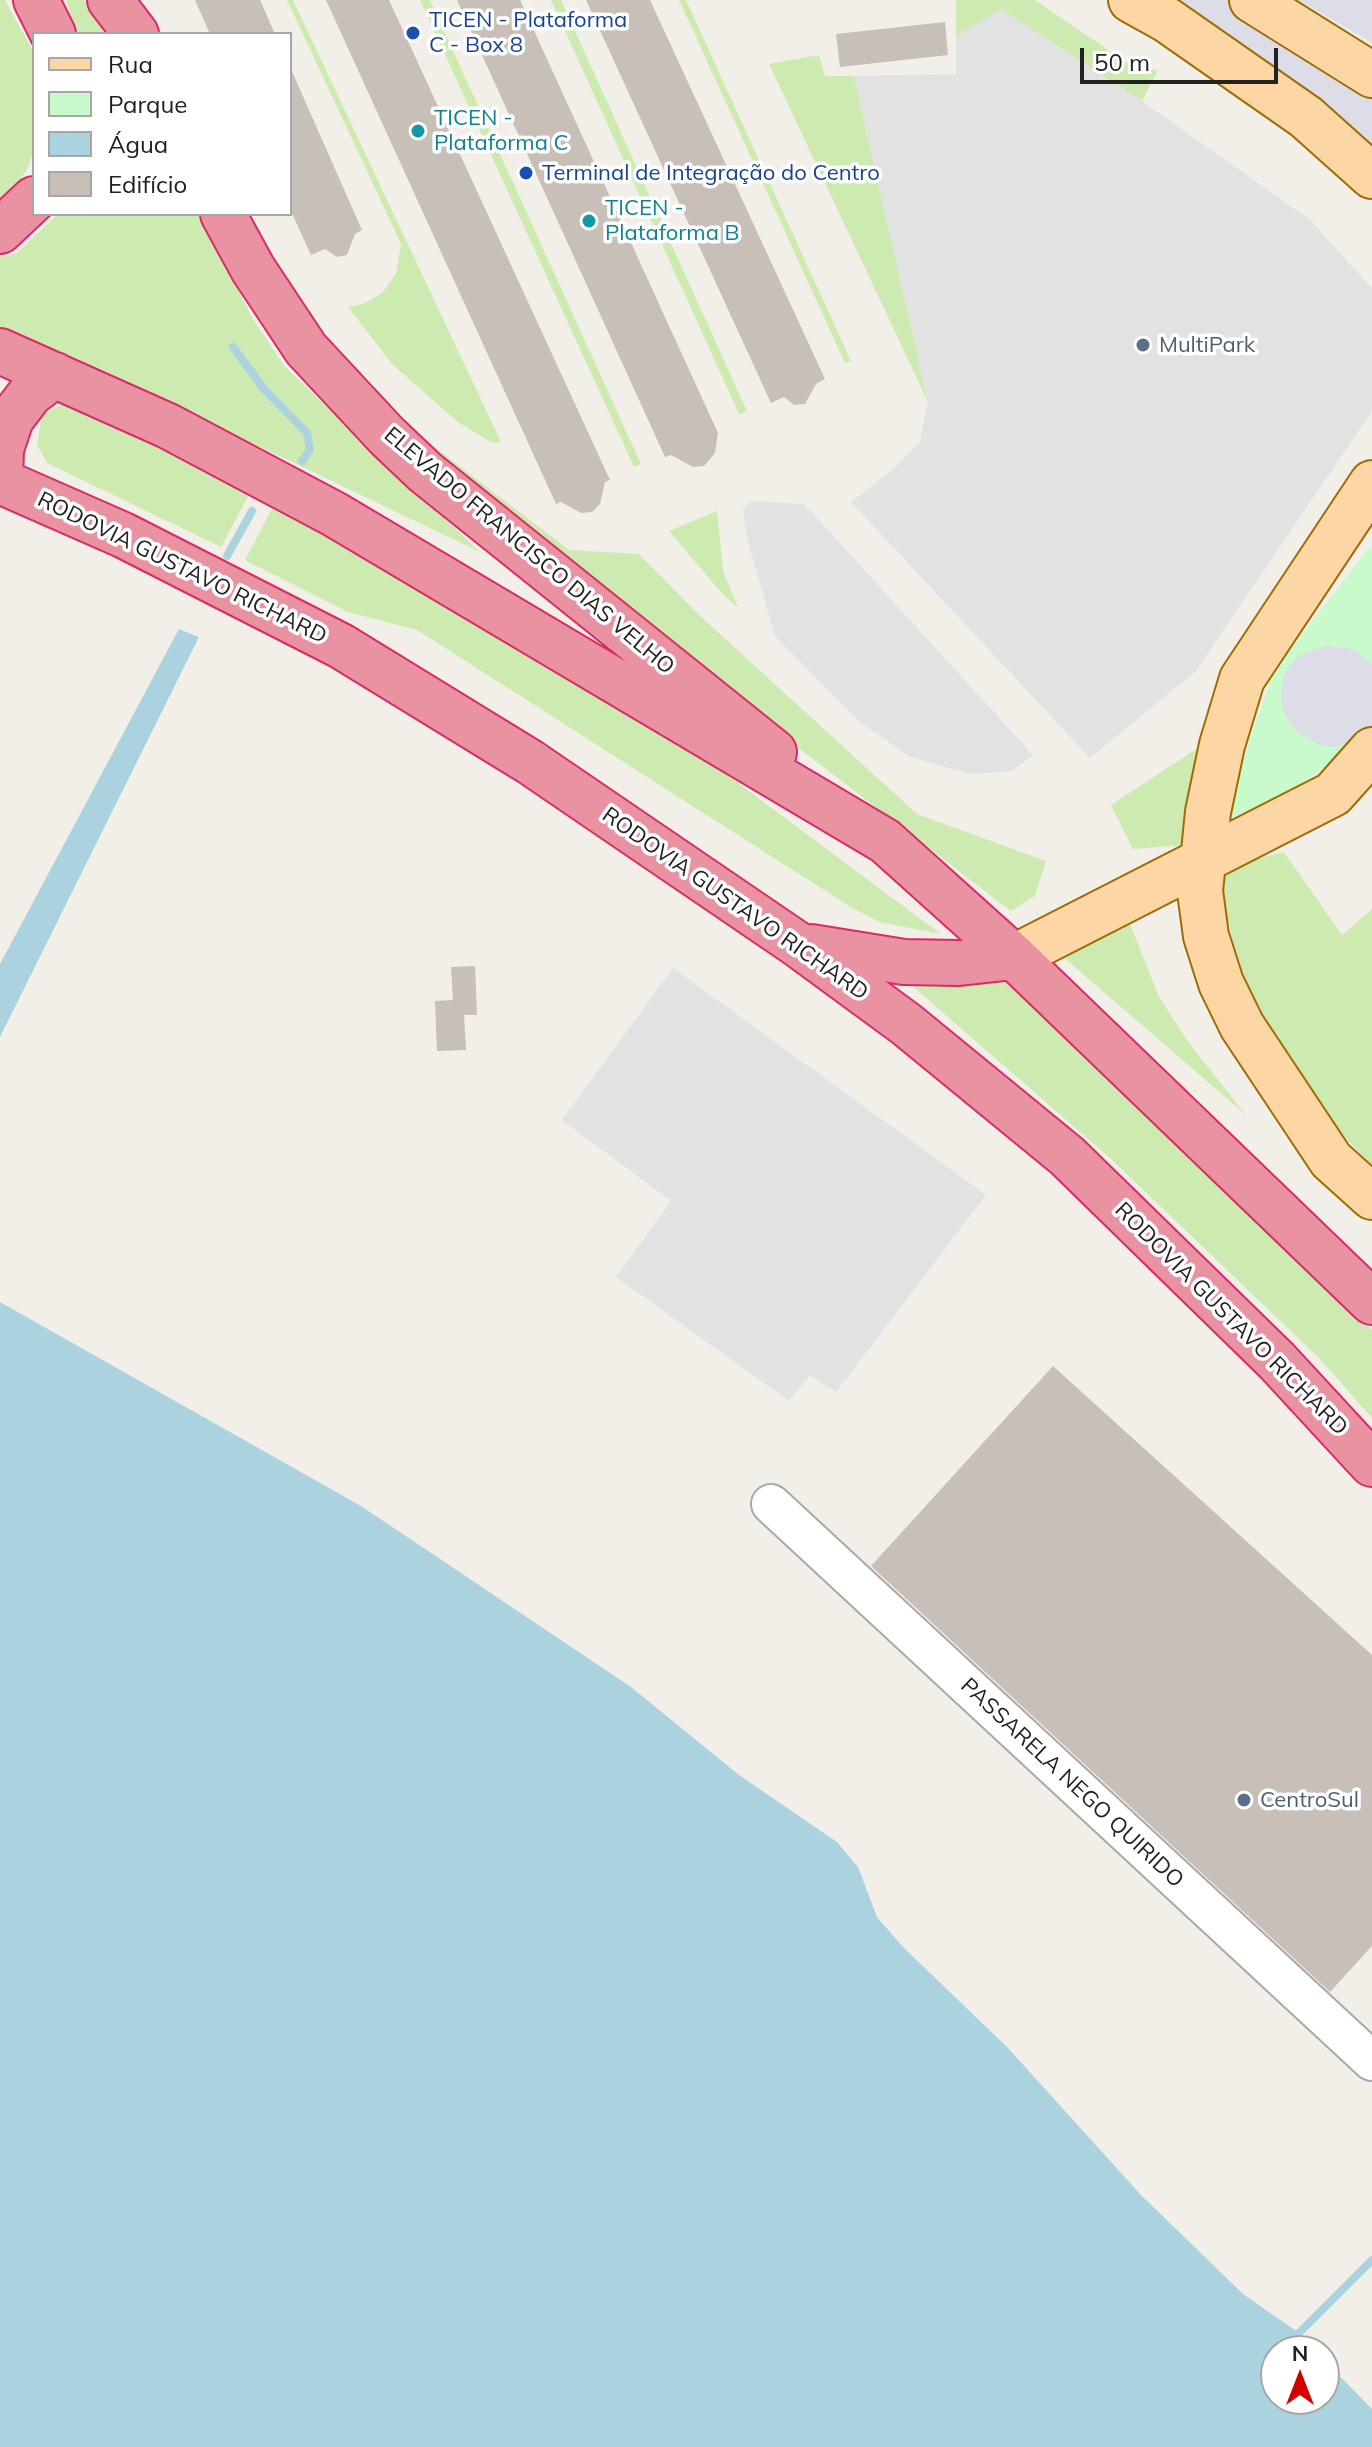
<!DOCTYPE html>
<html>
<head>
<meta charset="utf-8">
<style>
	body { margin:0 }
	#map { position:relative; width:1372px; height:2447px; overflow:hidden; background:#f2efe9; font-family:Mulish,sans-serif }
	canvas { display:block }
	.legend { position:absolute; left:32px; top:32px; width:260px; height:184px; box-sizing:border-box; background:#fff; border:2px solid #a7a7a7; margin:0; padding:10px 14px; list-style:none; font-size:24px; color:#222 }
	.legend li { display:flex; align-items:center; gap:16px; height:40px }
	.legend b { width:40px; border:2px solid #a7a7a7 }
	.north { position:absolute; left:1260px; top:2335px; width:80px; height:80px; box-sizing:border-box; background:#fff; border:2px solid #a7a7a7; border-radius:50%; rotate:0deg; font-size:22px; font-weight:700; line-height:32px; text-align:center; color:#222 }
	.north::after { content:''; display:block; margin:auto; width:28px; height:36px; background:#d40000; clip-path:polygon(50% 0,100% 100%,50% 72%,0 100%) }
	.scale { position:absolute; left:1080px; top:48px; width:198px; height:36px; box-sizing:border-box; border:4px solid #222; border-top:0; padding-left:10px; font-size:24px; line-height:28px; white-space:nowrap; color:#222; -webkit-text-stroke:6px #fff; paint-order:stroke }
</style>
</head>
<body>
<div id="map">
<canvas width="1372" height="2447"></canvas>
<ul class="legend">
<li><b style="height:10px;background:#fcd6a4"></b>Rua</li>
<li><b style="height:22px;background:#c8facc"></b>Parque</li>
<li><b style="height:22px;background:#aad3df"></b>Água</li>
<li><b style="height:22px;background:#c7bfb8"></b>Edifício</li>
</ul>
<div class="north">N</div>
<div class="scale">50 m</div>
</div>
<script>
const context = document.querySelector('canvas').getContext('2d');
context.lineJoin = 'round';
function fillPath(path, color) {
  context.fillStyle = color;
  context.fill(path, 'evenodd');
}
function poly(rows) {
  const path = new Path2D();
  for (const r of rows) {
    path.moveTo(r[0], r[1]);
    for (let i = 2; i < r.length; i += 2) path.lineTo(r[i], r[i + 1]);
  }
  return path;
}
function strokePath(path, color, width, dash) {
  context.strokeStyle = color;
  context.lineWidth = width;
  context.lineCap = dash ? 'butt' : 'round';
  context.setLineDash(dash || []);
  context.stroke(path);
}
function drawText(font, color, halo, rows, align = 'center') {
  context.font = font + ' Mulish,sans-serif';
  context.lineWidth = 7;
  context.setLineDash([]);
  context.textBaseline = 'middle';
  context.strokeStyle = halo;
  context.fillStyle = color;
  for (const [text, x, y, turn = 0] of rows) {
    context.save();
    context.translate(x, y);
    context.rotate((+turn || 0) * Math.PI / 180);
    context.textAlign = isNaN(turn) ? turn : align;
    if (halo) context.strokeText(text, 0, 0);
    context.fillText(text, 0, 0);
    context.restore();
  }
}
const grass = poly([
	[0,0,5,0,34,53,34,150,27,170,0,204],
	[66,0,84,0,109,34,78,34],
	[287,0,293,0,501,442,493,443,459,423,392,364,348,307,363,304,383,292,396,274,401,244],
	[420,0,430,0,641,464,634,467],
	[551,0,561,0,747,411,739,414],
	[679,0,686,0,851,361,845,363],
	[956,0,1035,0,1136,69,1158,70,1142,101,1002,10,956,36],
	[819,55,825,76,854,76,928,402,769,64],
	[58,214,202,214,251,316,285,367,480,552,267,450,0,330,0,257,17,253],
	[359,389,569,550,639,554,699,615,917,814,1046,861,1035,896,1011,911,616,608],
	[66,403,252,489,221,547,47,463,37,445,42,414],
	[276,501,692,749,941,934,879,922,849,906,417,630,348,612,245,560],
	[717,511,723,571,738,608,720,591,669,531],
	[1207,742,1183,833,1185,845,1133,849,1111,805],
	[1284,852,1342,935,1372,909,1372,1166,1308,1097,1252,1003,1232,937,1218,875,1243,862],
	[1128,919,1159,997,1189,1043,1246,1115,1062,956],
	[902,977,954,983,1007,982,1202,1155,1372,1330,1372,1418,1320,1359,1111,1159]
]);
const park = poly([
	[1372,544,1372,722,1347,751,1283,797,1222,821,1274,670]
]);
const parking = poly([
	[1001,9,1142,101,1309,219,1372,288,1372,411,1195,672,1090,758,851,502,894,469,920,442,928,402,854,76,956,74,956,36],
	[750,501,804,504,1033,755,1012,771,970,774,910,757,860,722,775,636,747,538,743,510],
	[673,968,986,1195,836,1392,810,1375,789,1401,616,1277,671,1201,562,1120]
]);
const plaza = poly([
	[1155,0,1229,0,1324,63,1372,98,1372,152],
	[1298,0,1372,0,1372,43,1343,26],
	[1326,645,1355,650,1372,665,1372,726,1363,736,1335,747,1320,745,1295,731,1281,707,1283,678,1290,665,1300,655]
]);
const water = poly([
	[179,629,199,637,0,1037,0,964],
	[0,1302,361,1506,631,1687,739,1775,837,1842,858,1867,877,1917,902,1946,1008,2048,1140,2194,1243,2294,1299,2333,1316,2351,1276,2351,1276,2399,1324,2399,1324,2360,1372,2409,1372,2447,0,2447]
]);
const stream = poly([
	[233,347,264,389,307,433,310,450,302,461],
	[227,556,252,511],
	[1299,2333,1372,2260]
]);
const building = poly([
	[195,0,260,0,275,34,210,34],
	[326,0,389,0,610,480,605,482,600,504,592,512,581,513,561,502,556,504],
	[457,0,520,0,718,433,715,453,704,466,693,467,671,455,665,457],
	[586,0,650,0,825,379,816,384,805,404,794,405,784,397,771,403],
	[945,22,948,55,840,67,836,34],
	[290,67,362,230,355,234,347,255,337,257,325,249,311,255,290,209],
	[475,966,477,1015,464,1015,466,1050,437,1051,435,1001,453,1000,451,967],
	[1053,1366,1372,1655,1372,1946,1330,1992,871,1566]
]);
const minor = poly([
	[771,1504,1372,2061]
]);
const major = poly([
	[1131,0,1167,20,1306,117,1372,176],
	[1252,0,1372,75],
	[1372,483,1242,679,1222,745,1208,812,1200,891,1206,936,1221,983,1242,1026,1331,1160,1372,1197],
	[1014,957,1333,794,1372,750]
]);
const highway = poly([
	[36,0,53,34],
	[110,0,136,34],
	[223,214,253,269,306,349,387,436,425,472,774,752],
	[0,231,34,199],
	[0,351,168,426,334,514,885,841,1014,957,1372,1302],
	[0,481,123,535,341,646,530,762,797,944,906,1024,1067,1156,1277,1361,1372,1464],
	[0,481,1,449,11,419,30,394,55,375],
	[811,947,904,962,959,963,1014,957]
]);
const markers = [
	[413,33,8,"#1a4fb4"],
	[418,131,8,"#0f9aa8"],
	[526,173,8,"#1a4fb4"],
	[589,221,8,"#0f9aa8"],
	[1143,345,8,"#5c6f8a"],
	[1244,1800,8,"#5c6f8a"]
];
const transitNames = [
	["TICEN - Plataforma",429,20],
	["C - Box 8",429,45],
	["Terminal de Integração do Centro",542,173]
];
const cultureNames = [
	["TICEN -",434,118],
	["Plataforma C",434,143],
	["TICEN -",605,208],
	["Plataforma B",605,233]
];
const serviceNames = [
	["MultiPark",1159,345],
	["CentroSul",1260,1800]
];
const streetNames = [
	["ELEVADO FRANCISCO DIAS VELHO",529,551,40],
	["RODOVIA GUSTAVO RICHARD",182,568,26],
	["RODOVIA GUSTAVO RICHARD",735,904,35],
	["RODOVIA GUSTAVO RICHARD",1231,1319,45],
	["PASSARELA NEGO QUIRIDO",1072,1783,43]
];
fillPath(grass, '#cdebb0');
fillPath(park, '#c8facc');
fillPath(parking, '#e2e2e2');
fillPath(plaza, '#dddde8');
fillPath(water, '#aad3df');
strokePath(stream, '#aad3df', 8);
fillPath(building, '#c7bfb8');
strokePath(minor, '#a9a9a9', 42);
strokePath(major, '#a06b00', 48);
strokePath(highway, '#dc2a67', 48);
strokePath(minor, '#fff', 38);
strokePath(major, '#fcd6a4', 44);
strokePath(highway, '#e892a2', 44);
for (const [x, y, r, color] of markers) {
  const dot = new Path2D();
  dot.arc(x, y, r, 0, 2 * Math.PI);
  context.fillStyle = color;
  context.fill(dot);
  strokePath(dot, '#fff', 3);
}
drawText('22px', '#164399', '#fff', transitNames, 'left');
drawText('22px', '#0d838f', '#fff', cultureNames, 'left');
drawText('22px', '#4e5e75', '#fff', serviceNames, 'left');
drawText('22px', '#222', '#fff', streetNames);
</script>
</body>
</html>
